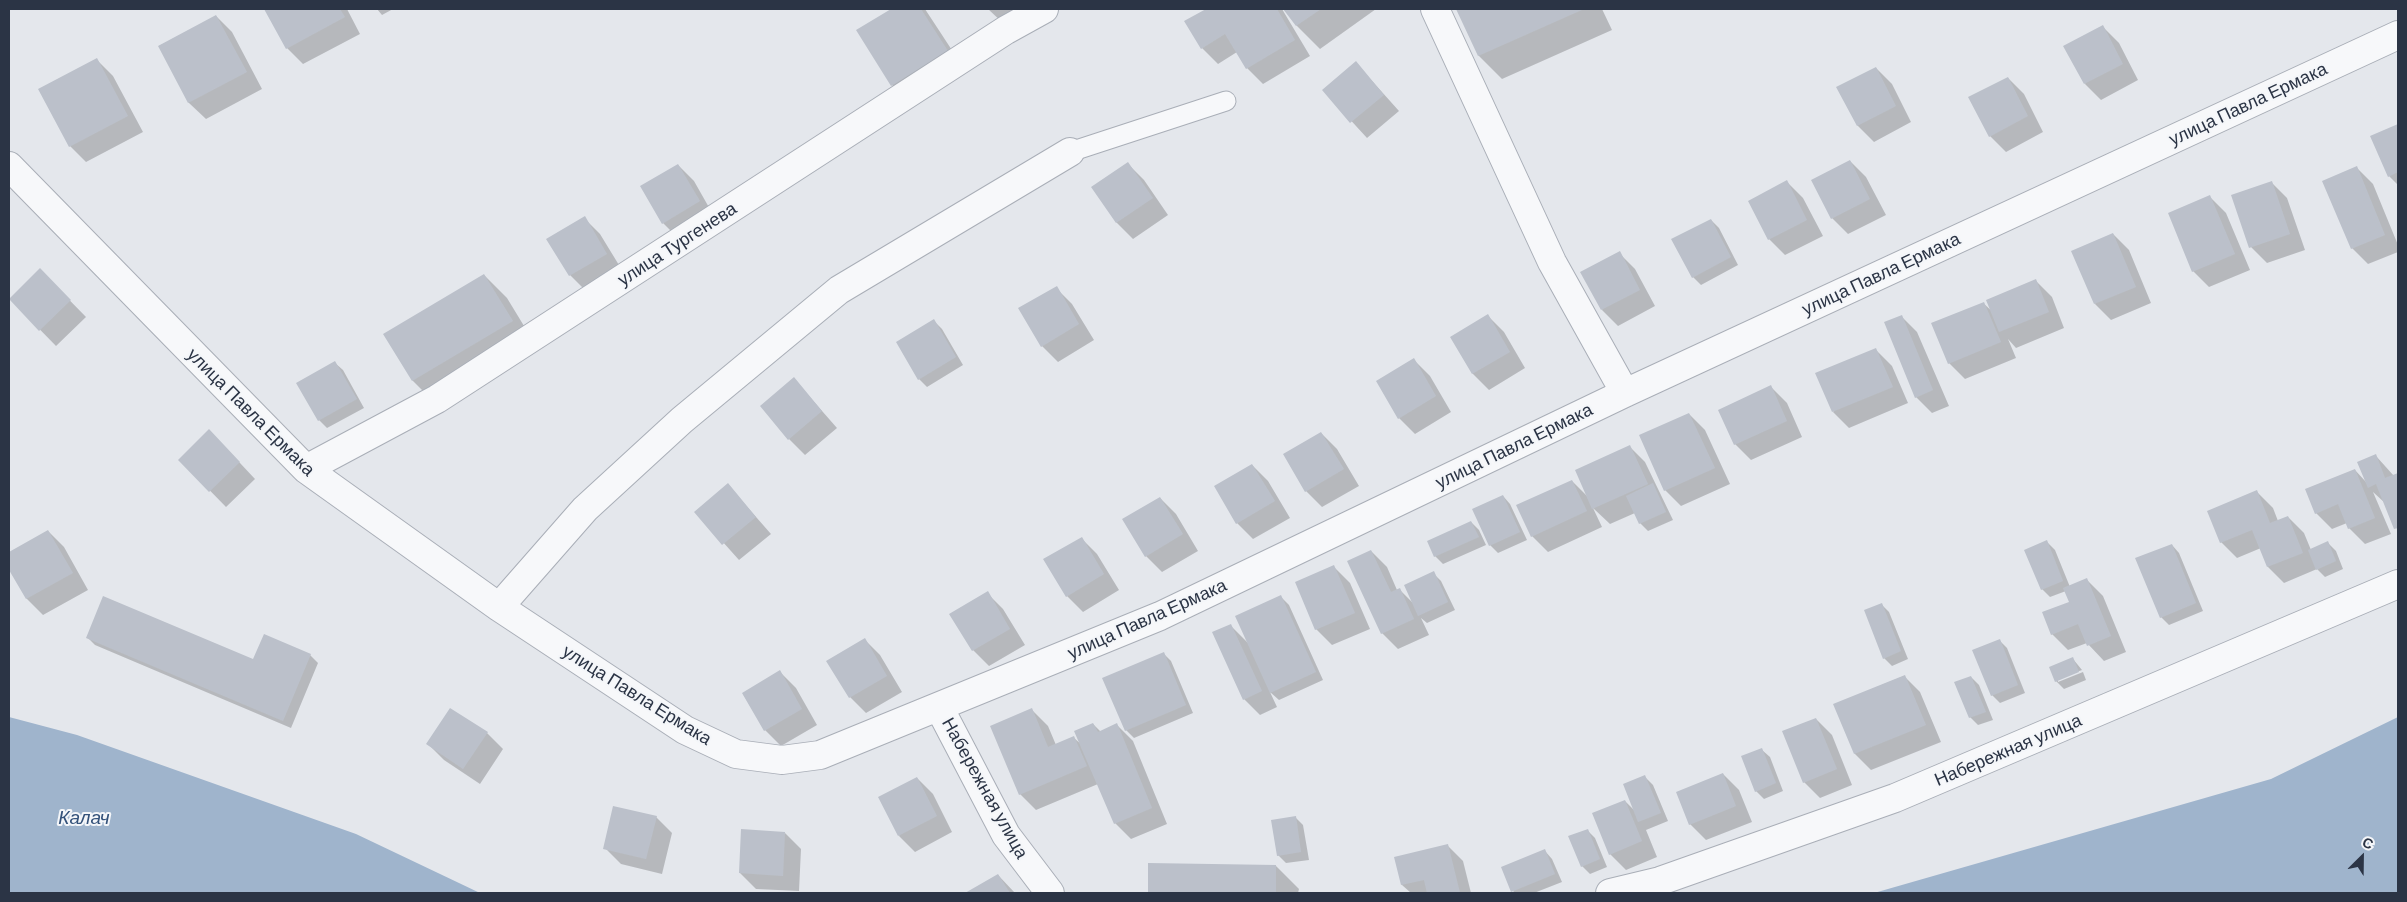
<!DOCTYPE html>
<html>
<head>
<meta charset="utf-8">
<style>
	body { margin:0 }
	#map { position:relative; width:2407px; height:902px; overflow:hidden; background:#e4e7ec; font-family:Barlow,sans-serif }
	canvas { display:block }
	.frame { position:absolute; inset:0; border:10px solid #2b3445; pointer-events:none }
	.north { position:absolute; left:2337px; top:832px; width:50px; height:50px; -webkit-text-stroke:4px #f4f6f9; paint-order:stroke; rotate:23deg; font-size:14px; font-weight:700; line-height:20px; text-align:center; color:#2b3445 }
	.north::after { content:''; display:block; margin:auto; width:18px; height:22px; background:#2b3445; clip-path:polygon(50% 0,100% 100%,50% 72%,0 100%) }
</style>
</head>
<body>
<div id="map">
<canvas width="2407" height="902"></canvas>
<div class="frame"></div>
<div class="north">С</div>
</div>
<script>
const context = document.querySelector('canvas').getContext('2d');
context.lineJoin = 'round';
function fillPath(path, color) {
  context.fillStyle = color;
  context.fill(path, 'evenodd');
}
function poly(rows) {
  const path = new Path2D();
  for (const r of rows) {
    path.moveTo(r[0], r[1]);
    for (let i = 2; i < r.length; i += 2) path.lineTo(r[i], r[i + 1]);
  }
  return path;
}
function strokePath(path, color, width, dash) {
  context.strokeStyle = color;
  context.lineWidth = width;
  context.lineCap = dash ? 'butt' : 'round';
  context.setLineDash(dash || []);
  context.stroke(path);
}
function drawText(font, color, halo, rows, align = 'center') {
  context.font = font + ' Barlow,sans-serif';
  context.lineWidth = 4;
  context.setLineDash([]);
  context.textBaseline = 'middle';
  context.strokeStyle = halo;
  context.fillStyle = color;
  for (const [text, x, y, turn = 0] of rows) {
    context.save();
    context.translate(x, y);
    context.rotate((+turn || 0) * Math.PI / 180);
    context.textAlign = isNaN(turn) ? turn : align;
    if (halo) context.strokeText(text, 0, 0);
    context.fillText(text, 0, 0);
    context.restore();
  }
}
const water = poly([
	[9,717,77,735,356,834,480,893,9,893],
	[2398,717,2398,893,1874,893,2271,779]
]);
const shadow = poly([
	[266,9,347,9,360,34,303,64,287,48],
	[377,9,393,9,382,15],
	[893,9,925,9,963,67,908,101,892,85,858,31],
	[988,9,1030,9,1004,24],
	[1208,9,1282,9,1310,56,1263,84,1247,68,1237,52,1218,64,1202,48,1186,22],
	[1285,9,1376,9,1320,49,1297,26],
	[1458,9,1602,9,1612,30,1502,79,1479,56],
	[216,16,232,32,262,89,206,119,189,103,159,46],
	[2103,27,2119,43,2138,80,2101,100,2085,84],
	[97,60,113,76,143,132,86,162,70,146],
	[1356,63,1399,111,1367,138,1323,90],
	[1876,68,1892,84,1911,122,1874,142,1858,126,1838,88],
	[2008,78,2024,94,2043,132,2006,152,1990,136],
	[2398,126,2398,185,2389,176,2372,137],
	[1850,161,1866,177,1886,215,1848,234,1832,218],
	[1128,164,1144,180,1168,215,1133,239,1117,223,1093,187],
	[678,165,694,181,715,218,679,239,663,223],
	[2357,168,2373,184,2398,245,2398,252,2368,264,2352,248],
	[1787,182,1803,198,1823,236,1785,255,1769,239],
	[2271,182,2287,198,2305,250,2267,263,2251,247],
	[2210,197,2226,213,2250,270,2209,287,2193,271],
	[584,218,600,234,622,270,586,291,570,275],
	[1711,220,1719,228,1738,265,1701,285,1693,277],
	[2113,234,2129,250,2151,303,2111,320,2095,304],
	[1619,253,1635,269,1655,306,1618,326,1602,310],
	[40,270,86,317,56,346,10,299],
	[484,275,507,298,535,344,436,404,413,381,385,334],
	[2036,281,2052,297,2064,328,2016,348,2008,339,2016,358,1965,379,1949,363,1983,303,1993,312],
	[1056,288,1072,304,1094,340,1058,362,1042,346],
	[1488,316,1504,332,1525,368,1489,390,1473,374,1451,337],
	[1901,316,1917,332,1949,406,1932,413,1916,397],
	[934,321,942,329,963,365,927,387,919,379],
	[1876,350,1892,366,1908,403,1849,428,1833,412],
	[1414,360,1430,376,1451,412,1415,434,1399,418],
	[335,363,343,370,364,408,327,428,319,420,298,384],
	[794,379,837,428,805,455,789,439],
	[1771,387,1787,403,1802,437,1751,460,1735,444],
	[1689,414,1705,430,1730,484,1681,506,1665,490],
	[1321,433,1337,449,1359,486,1322,507,1306,491,1285,455],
	[1629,446,1645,462,1673,520,1648,531,1640,523,1635,513,1610,524,1593,508,1602,527,1548,552,1532,536,1572,481,1588,497],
	[225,447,255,479,226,507,180,460],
	[2376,456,2394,476,2398,474,2398,531,2385,503,2373,492,2391,534,2365,544,2349,528,2347,523,2332,529,2316,513,2355,470,2366,482],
	[1252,465,1268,481,1290,518,1253,539,1237,523,1216,487],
	[728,485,771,534,739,560,696,512],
	[2257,492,2273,508,2278,521,2288,517,2304,533,2311,550,2328,543,2336,551,2343,569,2325,577,2317,569,2284,583,2268,567,2261,548,2237,558,2221,542],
	[1503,496,1510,504,1527,540,1498,553,1490,545],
	[1160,498,1176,514,1198,551,1162,572,1146,556],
	[1471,522,1479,530,1486,545,1443,564,1435,556],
	[48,531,64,547,88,590,43,615,27,599,9,567,9,554],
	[1081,538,1097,554,1119,590,1083,612,1067,596],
	[2047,542,2055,550,2070,587,2087,580,2103,596,2126,652,2104,661,2087,643,2068,650,2052,634,2070,602,2066,591,2050,597,2042,589],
	[2172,545,2179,553,2203,611,2169,625,2161,617],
	[1371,551,1387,567,1397,590,1399,589,1412,602,1433,573,1441,581,1455,610,1427,623,1421,618,1429,635,1398,649,1382,633],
	[1334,567,1350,583,1370,629,1332,645,1316,629],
	[987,593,1003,609,1025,645,989,666,973,650,951,614],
	[1281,597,1289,605,1323,680,1279,700,1270,692,1277,707,1260,715,1244,699,1230,625,1248,643],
	[1881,604,1889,612,1908,659,1892,666,1884,658],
	[87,637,254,661,310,655,318,663,291,728,95,645],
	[864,639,880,655,902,692,866,713,850,697],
	[1999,640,2007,648,2025,693,2000,703,1992,695],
	[1163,653,1171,661,1193,713,1134,738,1126,730],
	[2073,659,2082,670,2058,679,2058,682,2083,672,2086,680,2064,689,2056,681],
	[780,672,796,688,817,725,781,746,765,730,743,694],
	[1904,676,1920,692,1941,742,1871,770,1855,754,1835,704],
	[1971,677,1979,685,1993,720,1978,725,1970,717],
	[1032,710,1048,726,1056,745,1074,738,1082,745,1093,724,1101,732,1117,725,1133,741,1167,824,1131,839,1115,823,1098,784,1036,810,1020,794],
	[1816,719,1832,735,1852,785,1820,798,1804,782],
	[487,733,503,749,480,784,444,760,428,744],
	[1762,750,1770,757,1783,791,1764,799,1756,791],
	[1723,774,1739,790,1752,822,1706,840,1690,824],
	[1645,777,1653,785,1668,821,1646,830,1657,857,1626,870,1610,854,1625,801,1636,812],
	[917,778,933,794,952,832,915,852,899,836],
	[656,817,672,833,662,874,621,864,605,848],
	[1295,817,1303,825,1309,860,1286,863,1278,855],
	[1587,830,1595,838,1607,867,1590,874,1582,866],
	[785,833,801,849,799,891,756,889,740,873],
	[1447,845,1463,861,1471,893,1411,893,1402,885,1396,858],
	[1545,851,1552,859,1562,882,1534,893,1515,893,1513,891],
	[1149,865,1276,866,1299,889,1298,893,1149,893],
	[998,875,1015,893,968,893]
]);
const building = poly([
	[264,9,340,9,345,17,286,49],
	[891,9,921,9,948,51,891,86,856,30],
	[1206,9,1277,9,1295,40,1246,69,1225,34,1201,49,1184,21],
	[1283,9,1321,9,1296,26],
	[1456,9,1584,9,1478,56],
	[216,15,247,72,188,103,158,46],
	[2103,25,2123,64,2084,84,2063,46],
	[97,58,128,116,69,147,38,89],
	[1356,61,1384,95,1350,123,1322,90],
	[1876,67,1896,106,1857,126,1836,87],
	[2008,77,2028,116,1989,137,1968,97],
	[2398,124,2398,172,2388,177,2370,136],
	[1850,160,1870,199,1831,219,1811,180],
	[1128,162,1153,198,1116,223,1091,187],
	[678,164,700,201,662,224,640,186],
	[2357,166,2385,235,2351,249,2322,181],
	[1787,180,1807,220,1768,240,1748,201],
	[2272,181,2290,234,2249,248,2231,195],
	[2210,195,2235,254,2192,272,2168,213],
	[585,216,607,254,569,276,546,239],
	[1711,219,1731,257,1692,278,1671,239],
	[2113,233,2136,287,2094,304,2071,251],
	[1620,251,1640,290,1601,310,1580,272],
	[40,268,71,300,39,331,9,299],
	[484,274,513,321,412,381,383,334],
	[2036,279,2049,312,1999,332,1986,300],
	[1057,286,1079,324,1041,347,1018,308],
	[1984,302,2001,342,1948,364,1931,323],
	[1488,314,1510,352,1472,374,1450,337],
	[1902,315,1933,390,1915,398,1884,322],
	[934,319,956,357,918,380,896,342],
	[1876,348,1893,387,1832,412,1815,373],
	[1414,358,1436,396,1398,419,1376,381],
	[335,361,357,399,318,421,296,383],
	[794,377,822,411,788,440,760,406],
	[1771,385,1787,421,1734,445,1718,410],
	[1689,413,1715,468,1664,491,1639,435],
	[209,429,240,462,209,492,178,460],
	[1321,432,1344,469,1305,492,1283,454],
	[1630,445,1648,484,1592,509,1575,470],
	[2376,454,2385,478,2398,473,2398,528,2394,529,2376,484,2368,488,2357,462],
	[1252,464,1275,501,1236,524,1214,486],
	[2355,469,2375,518,2348,529,2338,504,2315,514,2305,489],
	[1572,480,1587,511,1531,537,1516,505],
	[728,483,756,517,722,545,694,512],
	[1653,483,1666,512,1639,524,1626,496],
	[2257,490,2270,523,2288,516,2303,553,2267,567,2252,530,2220,543,2207,511],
	[1503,495,1520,532,1489,546,1472,509],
	[1160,497,1183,534,1145,557,1122,519],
	[1471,521,1479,537,1434,557,1427,541],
	[48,530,73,573,26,599,9,570,9,552],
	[1082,537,1104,574,1066,597,1043,559],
	[2047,540,2063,581,2041,590,2024,550],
	[2328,541,2336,561,2316,570,2308,550],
	[2172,544,2196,603,2160,618,2135,558],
	[1371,550,1391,592,1400,588,1414,619,1381,634,1347,561],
	[1334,565,1355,613,1315,630,1295,582],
	[1434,571,1448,602,1418,616,1404,585],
	[2087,578,2111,636,2087,646,2078,624,2051,635,2042,612,2069,602,2063,588],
	[988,591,1010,629,972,651,949,614],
	[1281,595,1316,672,1270,693,1235,616],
	[103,596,253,659,264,634,311,654,283,721,86,638],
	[1882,603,1901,651,1883,659,1864,610],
	[1231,624,1262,691,1243,700,1212,632],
	[865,638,887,676,849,698,826,661],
	[2000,639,2018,685,1991,696,1972,650],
	[1164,652,1186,705,1125,731,1102,678],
	[2073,657,2079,672,2055,682,2049,667],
	[780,670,802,709,764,731,742,693],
	[1905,675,1926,725,1854,754,1833,704],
	[1971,676,1986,712,1969,718,1954,682],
	[450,708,488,732,463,769,426,744],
	[1032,708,1048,747,1074,736,1087,766,1019,795,990,726],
	[1816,718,1837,769,1803,783,1782,731],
	[1093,723,1098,732,1117,723,1152,808,1114,824,1074,731],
	[1762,748,1776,783,1755,792,1741,756],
	[1723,773,1736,806,1689,825,1676,792],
	[1645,775,1661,813,1638,822,1623,784],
	[917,777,937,816,898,836,878,797],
	[1625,800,1642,841,1609,855,1592,813],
	[613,806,657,816,646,859,603,849],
	[1296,816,1301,852,1277,856,1271,820],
	[741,829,785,832,783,876,739,873],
	[1588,829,1600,859,1581,867,1568,836],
	[1448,844,1460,893,1427,893,1424,880,1401,885,1394,857],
	[1545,849,1555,874,1511,892,1501,867],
	[1148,863,1276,865,1276,893,1148,893],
	[998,874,1010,893,965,893]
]);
const lane = poly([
	[1070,152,1226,101]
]);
const street = poly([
	[1435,9,1552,262,1625,393],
	[9,166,306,469,499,607,685,730,736,754,782,760,820,755,1160,616,1625,393,2398,35],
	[306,469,437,399,1006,30,1044,9],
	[499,607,585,509,682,420,839,290,1070,152],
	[939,707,1006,835,1050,893],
	[1610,893,1660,881,1895,798,2398,584]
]);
const streetNames = [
	["улица Павла Ермака",2248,104,-25],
	["улица Тургенева",677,244,-33],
	["улица Павла Ермака",1881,274,-25],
	["улица Павла Ермака",251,412,45],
	["улица Павла Ермака",1514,446,-26],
	["улица Павла Ермака",1147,619,-24],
	["улица Павла Ермака",637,695,32],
	["Набережная улица",2008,750,-23],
	["Набережная улица",985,788,61]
];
const waterNames = [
	["Калач",84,818]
];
fillPath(water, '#9fb4cc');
fillPath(shadow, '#0003');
fillPath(building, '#bbc0ca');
strokePath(lane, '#a9aeb7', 21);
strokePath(street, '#a9aeb7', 30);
strokePath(lane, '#f7f8fa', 19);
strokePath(street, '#f7f8fa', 28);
drawText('18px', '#2b3445', '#f4f6f9', streetNames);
drawText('italic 19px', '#34527a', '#f4f6f9', waterNames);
</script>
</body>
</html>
